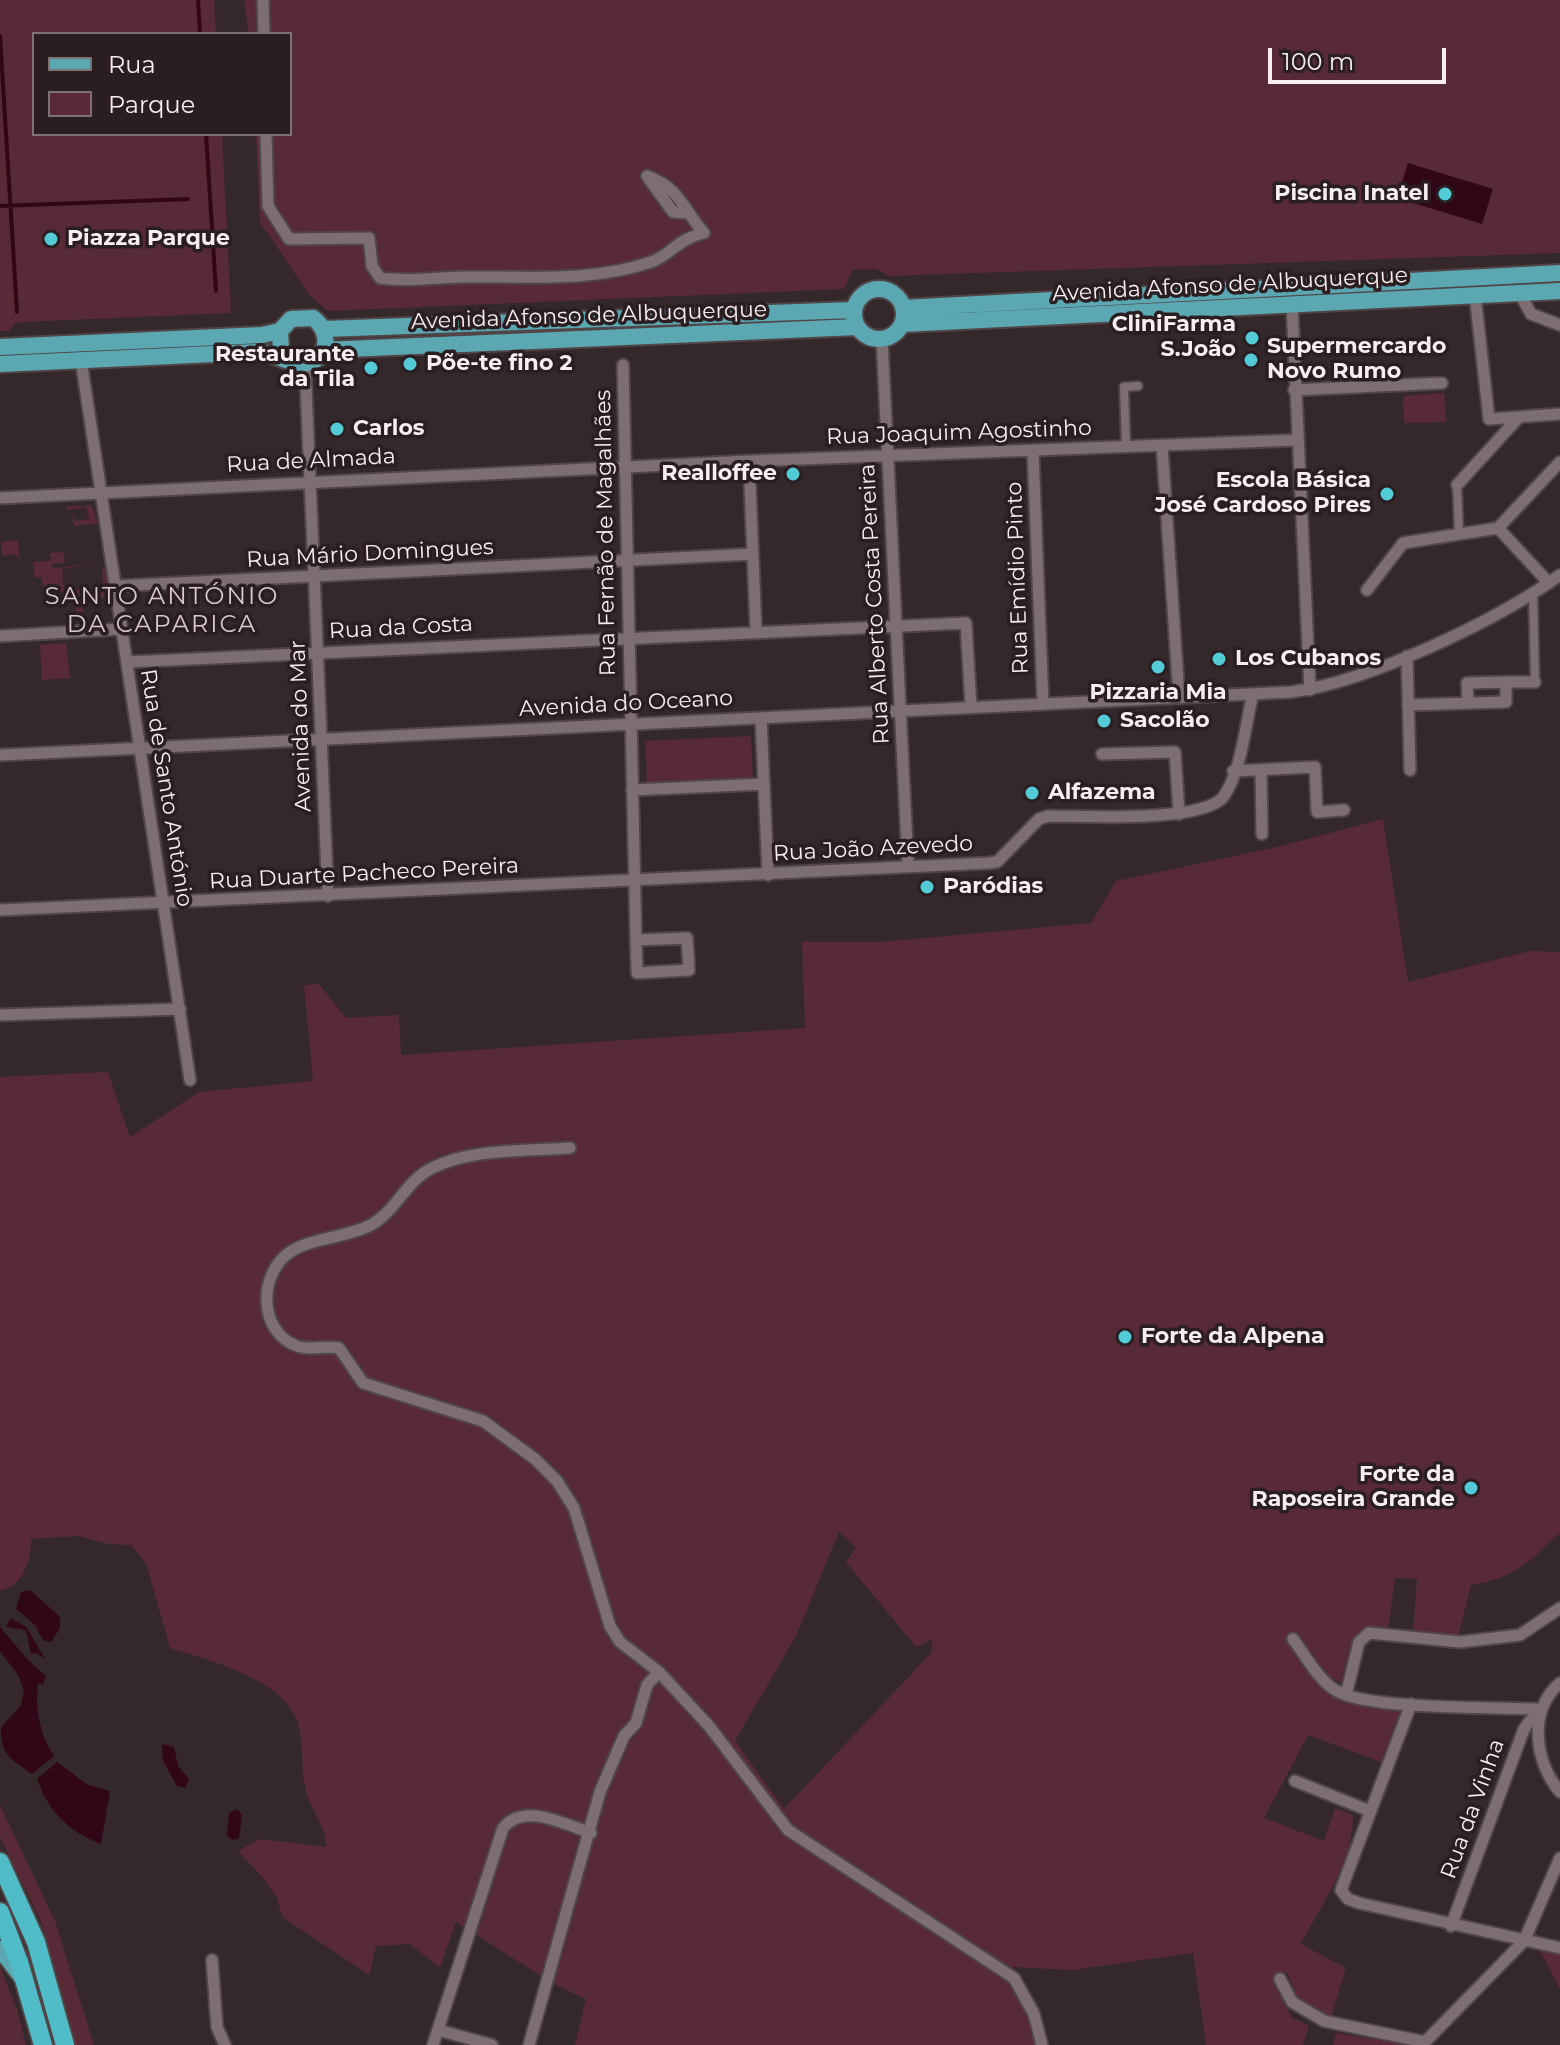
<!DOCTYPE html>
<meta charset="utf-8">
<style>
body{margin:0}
#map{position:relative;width:1560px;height:2045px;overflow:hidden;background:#34282b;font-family:Montserrat,sans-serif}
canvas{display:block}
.legend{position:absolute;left:32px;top:32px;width:260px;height:104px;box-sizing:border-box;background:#2a1e21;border:2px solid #7c7174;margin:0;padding:10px 14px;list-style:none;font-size:24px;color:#f6eef0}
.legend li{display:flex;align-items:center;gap:16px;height:40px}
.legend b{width:40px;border:2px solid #7c7174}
.scale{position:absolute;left:1268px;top:48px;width:178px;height:36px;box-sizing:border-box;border:4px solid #f6eef0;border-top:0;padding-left:10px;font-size:24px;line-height:28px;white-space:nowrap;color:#f6eef0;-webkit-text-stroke:6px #2a1e21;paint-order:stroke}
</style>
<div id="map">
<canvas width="1560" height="2045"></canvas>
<ul class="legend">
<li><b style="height:10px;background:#5ba8b2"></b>Rua</li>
<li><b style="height:22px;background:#582a38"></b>Parque</li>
</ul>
<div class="scale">100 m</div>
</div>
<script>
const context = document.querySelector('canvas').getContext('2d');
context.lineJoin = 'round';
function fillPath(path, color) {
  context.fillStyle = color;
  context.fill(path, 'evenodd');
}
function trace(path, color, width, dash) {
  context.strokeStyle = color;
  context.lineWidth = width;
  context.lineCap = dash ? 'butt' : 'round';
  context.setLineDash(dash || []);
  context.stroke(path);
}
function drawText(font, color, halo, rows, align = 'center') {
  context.font = font + ' Montserrat,sans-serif';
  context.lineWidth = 7;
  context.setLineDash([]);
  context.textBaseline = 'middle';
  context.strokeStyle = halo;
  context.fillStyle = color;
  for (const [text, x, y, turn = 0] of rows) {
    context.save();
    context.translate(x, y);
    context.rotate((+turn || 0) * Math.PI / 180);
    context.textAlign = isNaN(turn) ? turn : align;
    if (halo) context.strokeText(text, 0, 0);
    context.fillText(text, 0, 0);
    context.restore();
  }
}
fillPath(new Path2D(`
 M 0,0 L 214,0 L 216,34 L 34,34 L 34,134 L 222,134 L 231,313 L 22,322 L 15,323 L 9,331 L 0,331 Z
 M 244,0 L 1560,0 L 1560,253 L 888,276 L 876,269 L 853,270 L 844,289 L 328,311 L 310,296 L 260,222 L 256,134 L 290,134 L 290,34 L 249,34 Z
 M 1444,393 L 1446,422 L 1404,423 L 1403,396 Z
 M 66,506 L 92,506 L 98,523 L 74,526 L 72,513 L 75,521 L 89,519 L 88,511 L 85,507 L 67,510 Z
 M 18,540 L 19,561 L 16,554 L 2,556 L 1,542 Z
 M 63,552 L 65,563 L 52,564 L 53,569 L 105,561 L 62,569 L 64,591 L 103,588 L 102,568 L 106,568 L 110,597 L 82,600 L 84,620 L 76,619 L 75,599 L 67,599 L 67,594 L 43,586 L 41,577 L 35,578 L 33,562 L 51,561 L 50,553 Z
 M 66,643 L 70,678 L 42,680 L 40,645 Z
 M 751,736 L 753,781 L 647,786 L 645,741 Z
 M 1383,819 L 1408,982 L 1530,951 L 1560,952 L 1560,1533 C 1528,1563 1516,1577 1471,1585 L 1458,1637 L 1413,1632 L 1417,1579 L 1395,1578 L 1388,1629 L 1372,1627 L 1351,1644 L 1341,1682 L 1331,1679 L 1296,1633 L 1288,1643 L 1335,1697 L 1401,1709 L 1381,1762 L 1308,1735 L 1264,1818 L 1324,1841 L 1335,1808 L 1353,1815 C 1354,1862 1322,1903 1301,1944 L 1346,1968 L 1331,2017 L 1299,2002 L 1287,1972 L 1272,1978 L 1292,2018 L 1309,2025 L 1303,2045 L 1206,2045 L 1193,1953 L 1072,1970 L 1013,1967 L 1005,1978 L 1023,2001 L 1039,2045 L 575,2045 L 586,1999 L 552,1983 L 456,1922 L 440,1968 L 410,1944 L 376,1946 L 369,1975 L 282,1917 L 277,1898 L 264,1879 L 238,1851 L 260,1839 L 326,1847 C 326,1824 311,1812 306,1790 C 300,1769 304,1745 298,1723 C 284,1679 210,1661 170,1648 L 146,1563 L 131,1545 L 108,1544 L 79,1536 L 31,1539 C 31,1561 24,1585 0,1591 L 0,1077 L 108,1072 L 130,1137 L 199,1092 L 313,1081 L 304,985 L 319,984 L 346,1018 L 399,1015 L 401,1055 L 805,1028 L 802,942 L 880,942 L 1091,923 L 1116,881 L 1277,847 ZM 839,1532 L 856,1548 L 846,1562 L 916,1647 L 932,1640 L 932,1652 L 784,1809 L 735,1741 L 796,1636 Z
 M 0,1805 L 55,1921 L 94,2045 L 75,2045 L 40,1919 L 0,1837 Z
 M 1539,1949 L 1560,1953 L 1560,1989 Z
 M 0,1966 L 17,2009 L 26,2045 L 0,2045 Z
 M 1336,2033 L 1409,2045 L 1333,2045 Z`), '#582a38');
fillPath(new Path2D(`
 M 1408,163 L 1493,189 L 1482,224 L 1397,198 Z
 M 30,1590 L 60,1617 L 60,1628 L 51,1642 L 43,1640 L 35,1625 L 16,1609 L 21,1592 Z
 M 11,1618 L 27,1628 L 45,1659 L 36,1653 L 31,1654 L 26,1630 L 6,1627 Z
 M 0,1627 L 28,1660 L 46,1676 L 43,1684 L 38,1683 C 35,1709 39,1733 54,1756 L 32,1774 C 13,1760 0,1756 1,1728 L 21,1705 L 24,1690 L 18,1675 L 0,1651 Z
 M 162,1744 L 174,1747 L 178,1766 L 189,1779 L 185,1788 L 177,1786 L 163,1761 Z
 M 57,1762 L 88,1785 L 110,1791 L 101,1844 C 68,1831 49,1812 37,1779 Z
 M 238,1809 L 242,1816 L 239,1838 L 233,1840 L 227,1836 L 229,1813 Z`), '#310616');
trace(new Path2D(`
 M 198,0 L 200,34
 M 0,36 L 17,312
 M 206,134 L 216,291
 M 0,206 L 188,199`), '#310616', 4);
const pedestrian = new Path2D(`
 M 1126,446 L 1124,387 L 1138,386
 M 1457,485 L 1459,534
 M 1533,592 L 1535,682`);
const minor = new Path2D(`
 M 263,0 L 264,34
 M 266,134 L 268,206 L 289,239 L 369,238 L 372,266 L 380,278 C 406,282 433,278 460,277 C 523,276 590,283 651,262 C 671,255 677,239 704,233 C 682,208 681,189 647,176
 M 649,179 L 673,212 L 687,213
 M 1520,294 L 1531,314 L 1560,325
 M 1475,295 L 1489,419 L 1560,414
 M 1292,305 L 1310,690
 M 882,339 L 908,866
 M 81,360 L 190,1080
 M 305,364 L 328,896
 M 623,365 L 636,940 L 637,973 L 689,970 L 687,938 L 636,940
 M 1294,390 L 1442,383
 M 1162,445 L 1179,697
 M 1033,452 L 1043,703
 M 749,461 L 756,631
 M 1457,485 L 1519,417
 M 0,498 L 749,461 L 1296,440
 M 1498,528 L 1560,462
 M 116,586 L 753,554
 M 1367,590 L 1403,543 L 1498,528 L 1549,583
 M 0,636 L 122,629
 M 1407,656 L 1410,770
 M 127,662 L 966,623 L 971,707
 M 1506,682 L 1535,682
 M 1408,705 L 1506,702 L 1506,682 L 1467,683 L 1468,703
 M 761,718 L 768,875
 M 1102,754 L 1175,752 L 1179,814
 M 0,755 L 1291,692 C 1368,682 1496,621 1560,575
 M 1261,770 L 1262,834
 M 1233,771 L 1315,767 L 1317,812 L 1344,810
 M 632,790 L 764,784
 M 0,910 L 988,863 L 997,862 L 1039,819 L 1048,816 C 1083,816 1205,823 1224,796 C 1242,769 1245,725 1253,694
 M 0,1015 L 180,1009
 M 1293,1639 C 1305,1655 1319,1681 1337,1691 C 1369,1710 1497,1707 1539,1709
 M 659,1672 L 709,1726 L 788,1830 L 1014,1978 L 1034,2014 L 1042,2045
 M 1560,1683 C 1528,1710 1534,1761 1560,1792
 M 1346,1695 L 1359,1642 L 1369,1633 L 1460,1642 L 1520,1635 L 1560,1608
 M 1411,1704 L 1341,1890 L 1348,1899 L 1359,1903 L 1560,1948
 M 1295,1781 L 1370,1811
 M 1451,1926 L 1524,1729 L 1539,1709
 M 212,1960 L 217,2027 L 225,2045
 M 1280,1979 L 1292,2002 L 1324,2021 L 1425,2042
 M 438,2030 L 492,2045
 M 433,2045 L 503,1828 C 524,1802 564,1824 591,1833
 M 529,2045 L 600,1792 L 624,1736 L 636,1723 L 647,1685 L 659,1672 L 620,1642 L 610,1626 L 574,1508 L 557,1481 L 535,1459 L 483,1421 L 363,1383 L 339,1348 C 326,1345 309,1351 297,1346 C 258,1332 258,1274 290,1252 C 314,1237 346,1238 371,1225 C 396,1211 406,1181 432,1168 C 473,1148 527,1151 570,1148
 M 1422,2045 L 1524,1941 L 1560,1858`);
const primary = new Path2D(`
 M854 314a25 25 0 1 1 50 0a25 25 0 1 1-50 0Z
 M 903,308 L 1560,273
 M 902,324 L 1560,291
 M 324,329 L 854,310
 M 0,347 L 262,335 L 280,331
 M 324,350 L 857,327
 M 0,364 L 256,352 C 273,352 291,366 307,363 C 331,358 330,330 313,318 L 291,319 L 280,331 L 281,350 L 291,361
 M 0,1949 L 24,1980`);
const trunk = new Path2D(`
 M 0,1862 L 36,1942 L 65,2045
 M 0,1912 L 19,1962 L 43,2045`);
trace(pedestrian, '#504648', 12);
trace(minor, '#504648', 15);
trace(primary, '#504648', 20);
trace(trunk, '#504648', 22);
trace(pedestrian, '#7d6e72', 8);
trace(minor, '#7d6e72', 11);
trace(primary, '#5ba8b2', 16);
trace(trunk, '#50bcc7', 18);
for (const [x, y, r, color] of [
 [1445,194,8,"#52cbd7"],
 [51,239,8,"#52cbd7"],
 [1252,338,8,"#52cbd7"],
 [1251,360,8,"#52cbd7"],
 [410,364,8,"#52cbd7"],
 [371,368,8,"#52cbd7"],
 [337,429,8,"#52cbd7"],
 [793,474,8,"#52cbd7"],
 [1387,494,8,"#52cbd7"],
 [1219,659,8,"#52cbd7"],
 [1158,667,8,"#52cbd7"],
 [1104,721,8,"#52cbd7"],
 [1032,793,8,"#52cbd7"],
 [927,887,8,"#52cbd7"],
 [1125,1337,8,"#52cbd7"],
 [1471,1488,8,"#52cbd7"]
]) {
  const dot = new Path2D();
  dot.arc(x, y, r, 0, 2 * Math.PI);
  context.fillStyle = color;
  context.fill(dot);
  trace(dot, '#2a1e21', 3);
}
drawText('bold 22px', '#f6eef0', '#2a1e21', [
 ["Piscina Inatel",1429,194,"right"],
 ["Piazza Parque",67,239],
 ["CliniFarma",1236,325,"right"],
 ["S.João",1236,350,"right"],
 ["Supermercardo",1267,347],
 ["Novo Rumo",1267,372],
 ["Restaurante",355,355,"right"],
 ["da Tila",355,380,"right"],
 ["Põe-te fino 2",426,364],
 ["Carlos",353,429],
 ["Realloffee",777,474,"right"],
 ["Escola Básica",1371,481,"right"],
 ["José Cardoso Pires",1371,506,"right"],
 ["Los Cubanos",1235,659],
 ["Pizzaria Mia",1158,693,"center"],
 ["Sacolão",1120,721],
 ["Alfazema",1048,793],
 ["Paródias",943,887],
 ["Forte da Alpena",1141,1337],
 ["Forte da",1455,1475,"right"],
 ["Raposeira Grande",1455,1500,"right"]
], 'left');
drawText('22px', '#f6eef0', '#2a1e21', [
 ["Avenida Afonso de Albuquerque",1230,285,-3],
 ["Avenida Afonso de Albuquerque",589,316,-2],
 ["Rua Joaquim Agostinho",959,433,-2],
 ["Rua de Almada",311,461,-3],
 ["Rua Fernão de Magalhães",606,533,-91],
 ["Rua Mário Domingues",370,554,-3],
 ["Rua Emídio Pinto",1018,578,-92],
 ["Rua Alberto Costa Pereira",875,604,-93],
 ["Rua da Costa",401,628,-3],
 ["Avenida do Oceano",626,704,-3],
 ["Avenida do Mar",301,726,-92],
 ["Rua de Santo António",166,788,81],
 ["Rua João Azevedo",873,849,-3],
 ["Rua Duarte Pacheco Pereira",364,874,-3],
 ["Rua da Vinha",1473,1809,-70]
]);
context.letterSpacing = '2px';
drawText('24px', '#d9c9cc', '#2a1e21', [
 ["SANTO ANTÓNIO",162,597],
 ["DA CAPARICA",162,625]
]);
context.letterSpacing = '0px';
</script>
